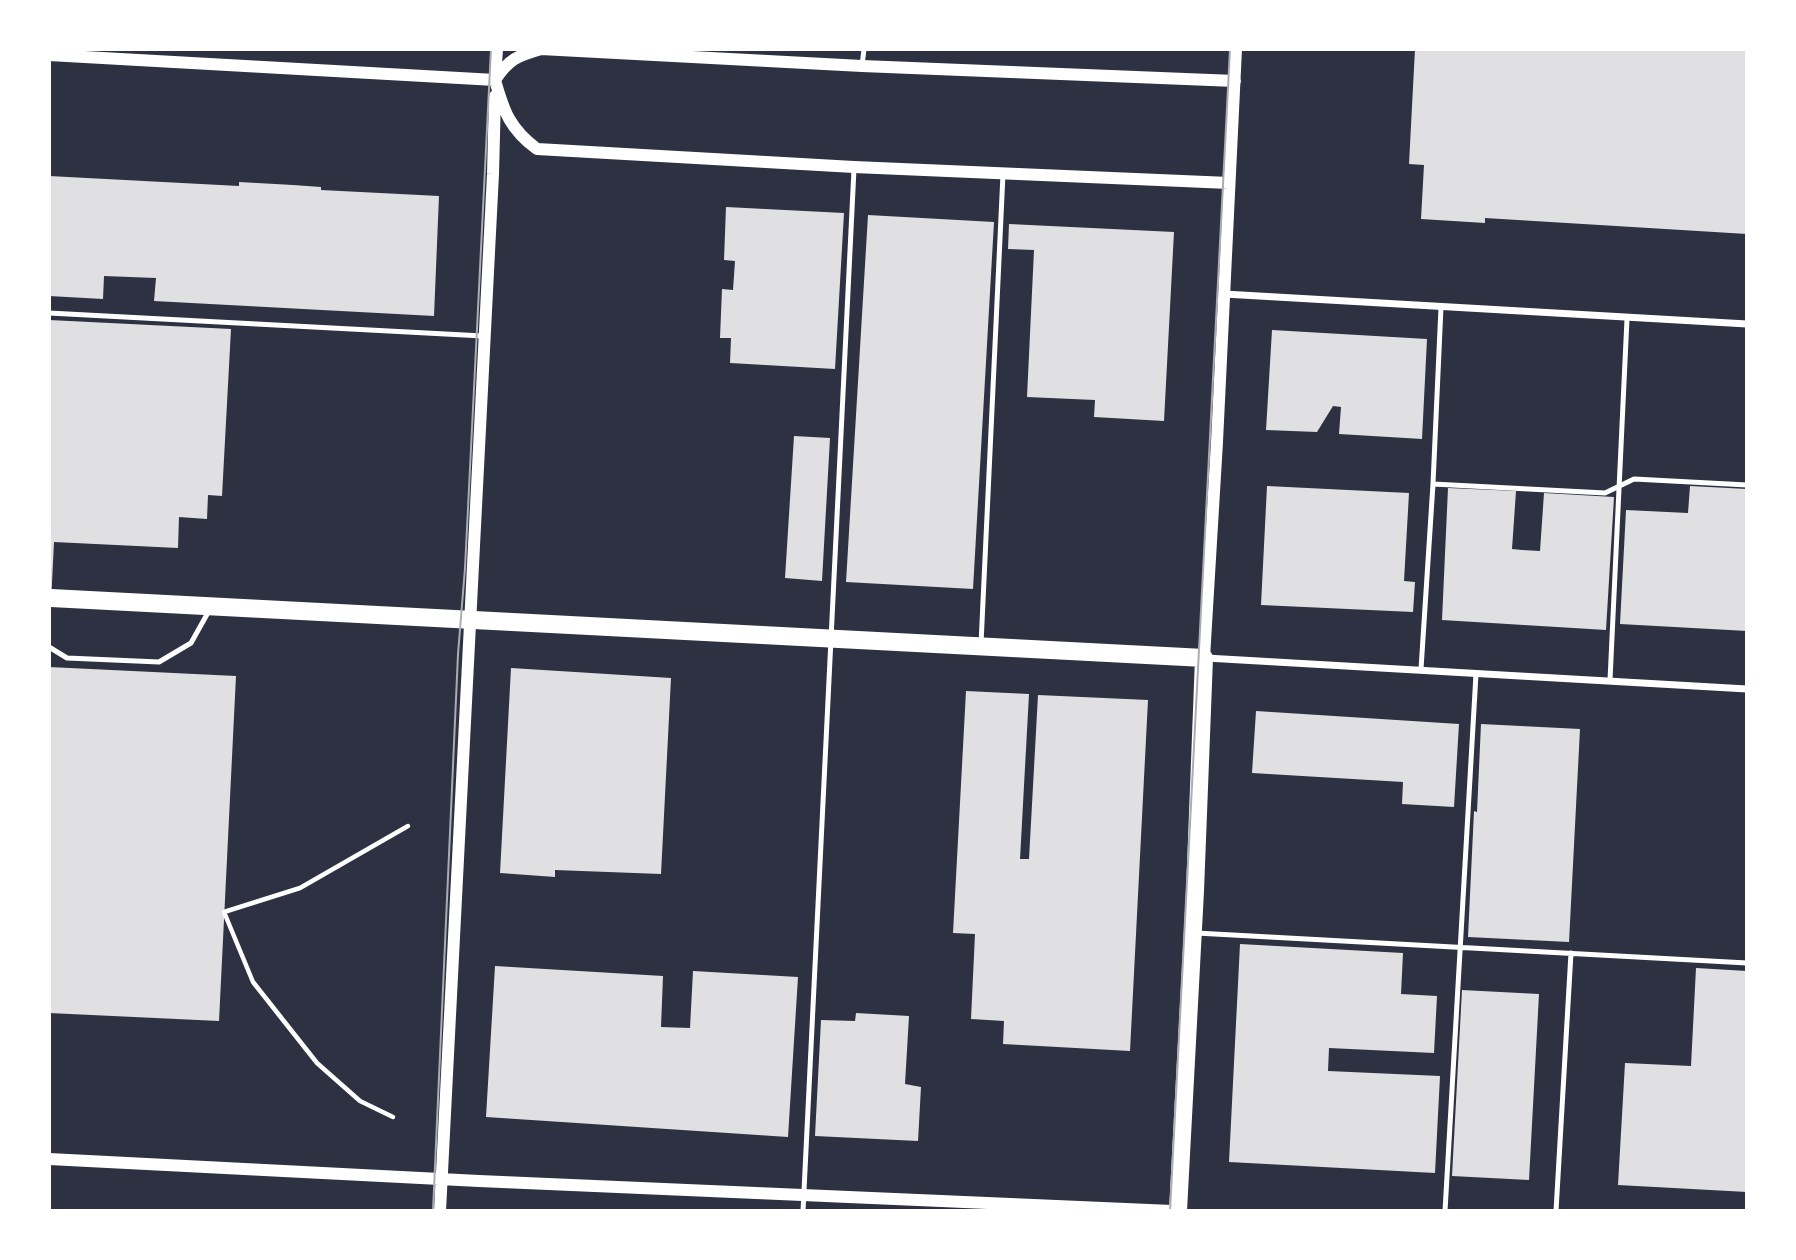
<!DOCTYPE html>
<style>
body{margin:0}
#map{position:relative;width:1796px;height:1260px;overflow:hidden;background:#2d3142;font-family:"Times New Roman",serif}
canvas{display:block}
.frame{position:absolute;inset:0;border:51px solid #fff;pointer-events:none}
</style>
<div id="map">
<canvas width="1796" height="1260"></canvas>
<div class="frame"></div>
</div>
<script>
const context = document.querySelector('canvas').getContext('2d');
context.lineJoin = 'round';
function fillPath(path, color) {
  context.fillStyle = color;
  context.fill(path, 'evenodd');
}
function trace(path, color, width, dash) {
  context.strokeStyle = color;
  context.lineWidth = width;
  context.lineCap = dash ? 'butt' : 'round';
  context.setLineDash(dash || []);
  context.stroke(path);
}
fillPath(new Path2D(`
 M 1415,49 L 1747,49 L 1747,234 L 1485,218 L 1485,223 L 1421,219 L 1424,165 L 1409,164 Z
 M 49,176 L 239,186 L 239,182 L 293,185 L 321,187 L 321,190 L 439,196 L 434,316 L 154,301 L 156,278 L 104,276 L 103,299 L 49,296 Z
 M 726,207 L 844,213 L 835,369 L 730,363 L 731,338 L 720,338 L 722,289 L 733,290 L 735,261 L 724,260 Z
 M 868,215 L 994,222 L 973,589 L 846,582 Z
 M 1009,224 L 1174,232 L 1164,421 L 1094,417 L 1095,400 L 1027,397 L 1034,250 L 1008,249 Z
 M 49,320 L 231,329 L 222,496 L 208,495 L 207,519 L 179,517 L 178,548 L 54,542 L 51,603 L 49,603 Z
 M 1272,330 L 1427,339 L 1422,439 L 1339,434 L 1341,407 L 1333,406 L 1317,432 L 1266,430 Z
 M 794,436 L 830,438 L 822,581 L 785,578 Z
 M 1267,486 L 1409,493 L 1404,581 L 1415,582 L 1413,612 L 1261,605 Z
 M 1690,486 L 1747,489 L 1747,631 L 1620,624 L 1626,510 L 1688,513 Z
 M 1448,488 L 1516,491 L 1512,549 L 1522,550 L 1540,551 L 1544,493 L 1614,497 L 1606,630 L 1442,620 Z
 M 49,667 L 236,676 L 219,1021 L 49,1013 Z
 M 511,668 L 671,678 L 661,874 L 555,870 L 555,877 L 500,873 Z
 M 966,691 L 1029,694 L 1020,859 L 1029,859 L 1038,695 L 1148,700 L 1130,1051 L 1003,1044 L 1004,1021 L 971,1019 L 975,934 L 953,933 Z
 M 1256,711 L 1459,724 L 1454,807 L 1402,804 L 1403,782 L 1252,773 Z
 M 1481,724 L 1580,729 L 1569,942 L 1468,937 L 1474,811 L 1477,812 Z
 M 1240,944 L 1403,953 L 1401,994 L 1437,996 L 1434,1053 L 1329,1048 L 1328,1071 L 1440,1076 L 1435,1173 L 1229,1162 Z
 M 495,966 L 663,976 L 661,1027 L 690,1028 L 693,971 L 798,977 L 788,1137 L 486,1117 Z
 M 1696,968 L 1747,971 L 1747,1192 L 1618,1185 L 1625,1063 L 1691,1066 Z
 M 1462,990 L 1539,994 L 1529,1180 L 1452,1176 Z
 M 856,1013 L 909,1016 L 905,1084 L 921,1087 L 918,1141 L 815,1136 L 821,1020 L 855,1021 Z`), '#e0e0e3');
trace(new Path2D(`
 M 393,1117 L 360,1101 L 317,1063 L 253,982 L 224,912 L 300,888 L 408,826`), '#fff', 4.5);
trace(new Path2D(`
 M 862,66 L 864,49
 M 49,313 L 483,336
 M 1433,484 L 1605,493 L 1634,479 L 1747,485
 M 981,644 L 1003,174
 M 49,647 L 67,658 L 159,662 L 191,643 L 210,609
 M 1421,669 L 1433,484 L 1441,307
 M 1610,680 L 1627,319
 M 1196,933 L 1747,963
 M 803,1211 L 854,169
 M 1445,1211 L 1476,674
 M 1556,1211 L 1571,953`), '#fff', 5);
trace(new Path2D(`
 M 1224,294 L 1747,324
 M 1206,658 L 1747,689`), '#fff', 7);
trace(new Path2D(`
 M 49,55 L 495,80
 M 495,78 L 497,49
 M 1229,183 L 854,167 L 537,149 C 510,129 504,112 495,80 C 509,59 517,56 541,49 L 862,66 L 1235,81
 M 1204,658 L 1217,442 L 1236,49
 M 49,1159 L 479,1181 L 1172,1211
 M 440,1211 L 493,174 L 495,96`), '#fff', 12);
trace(new Path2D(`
 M 51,598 L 1204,658 L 1195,891 L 1178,1211`), '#fff', 18);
trace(new Path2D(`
 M 433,1211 L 458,654 L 465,568 L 491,49
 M 1170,1211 L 1230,49`), '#abadb3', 2);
</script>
